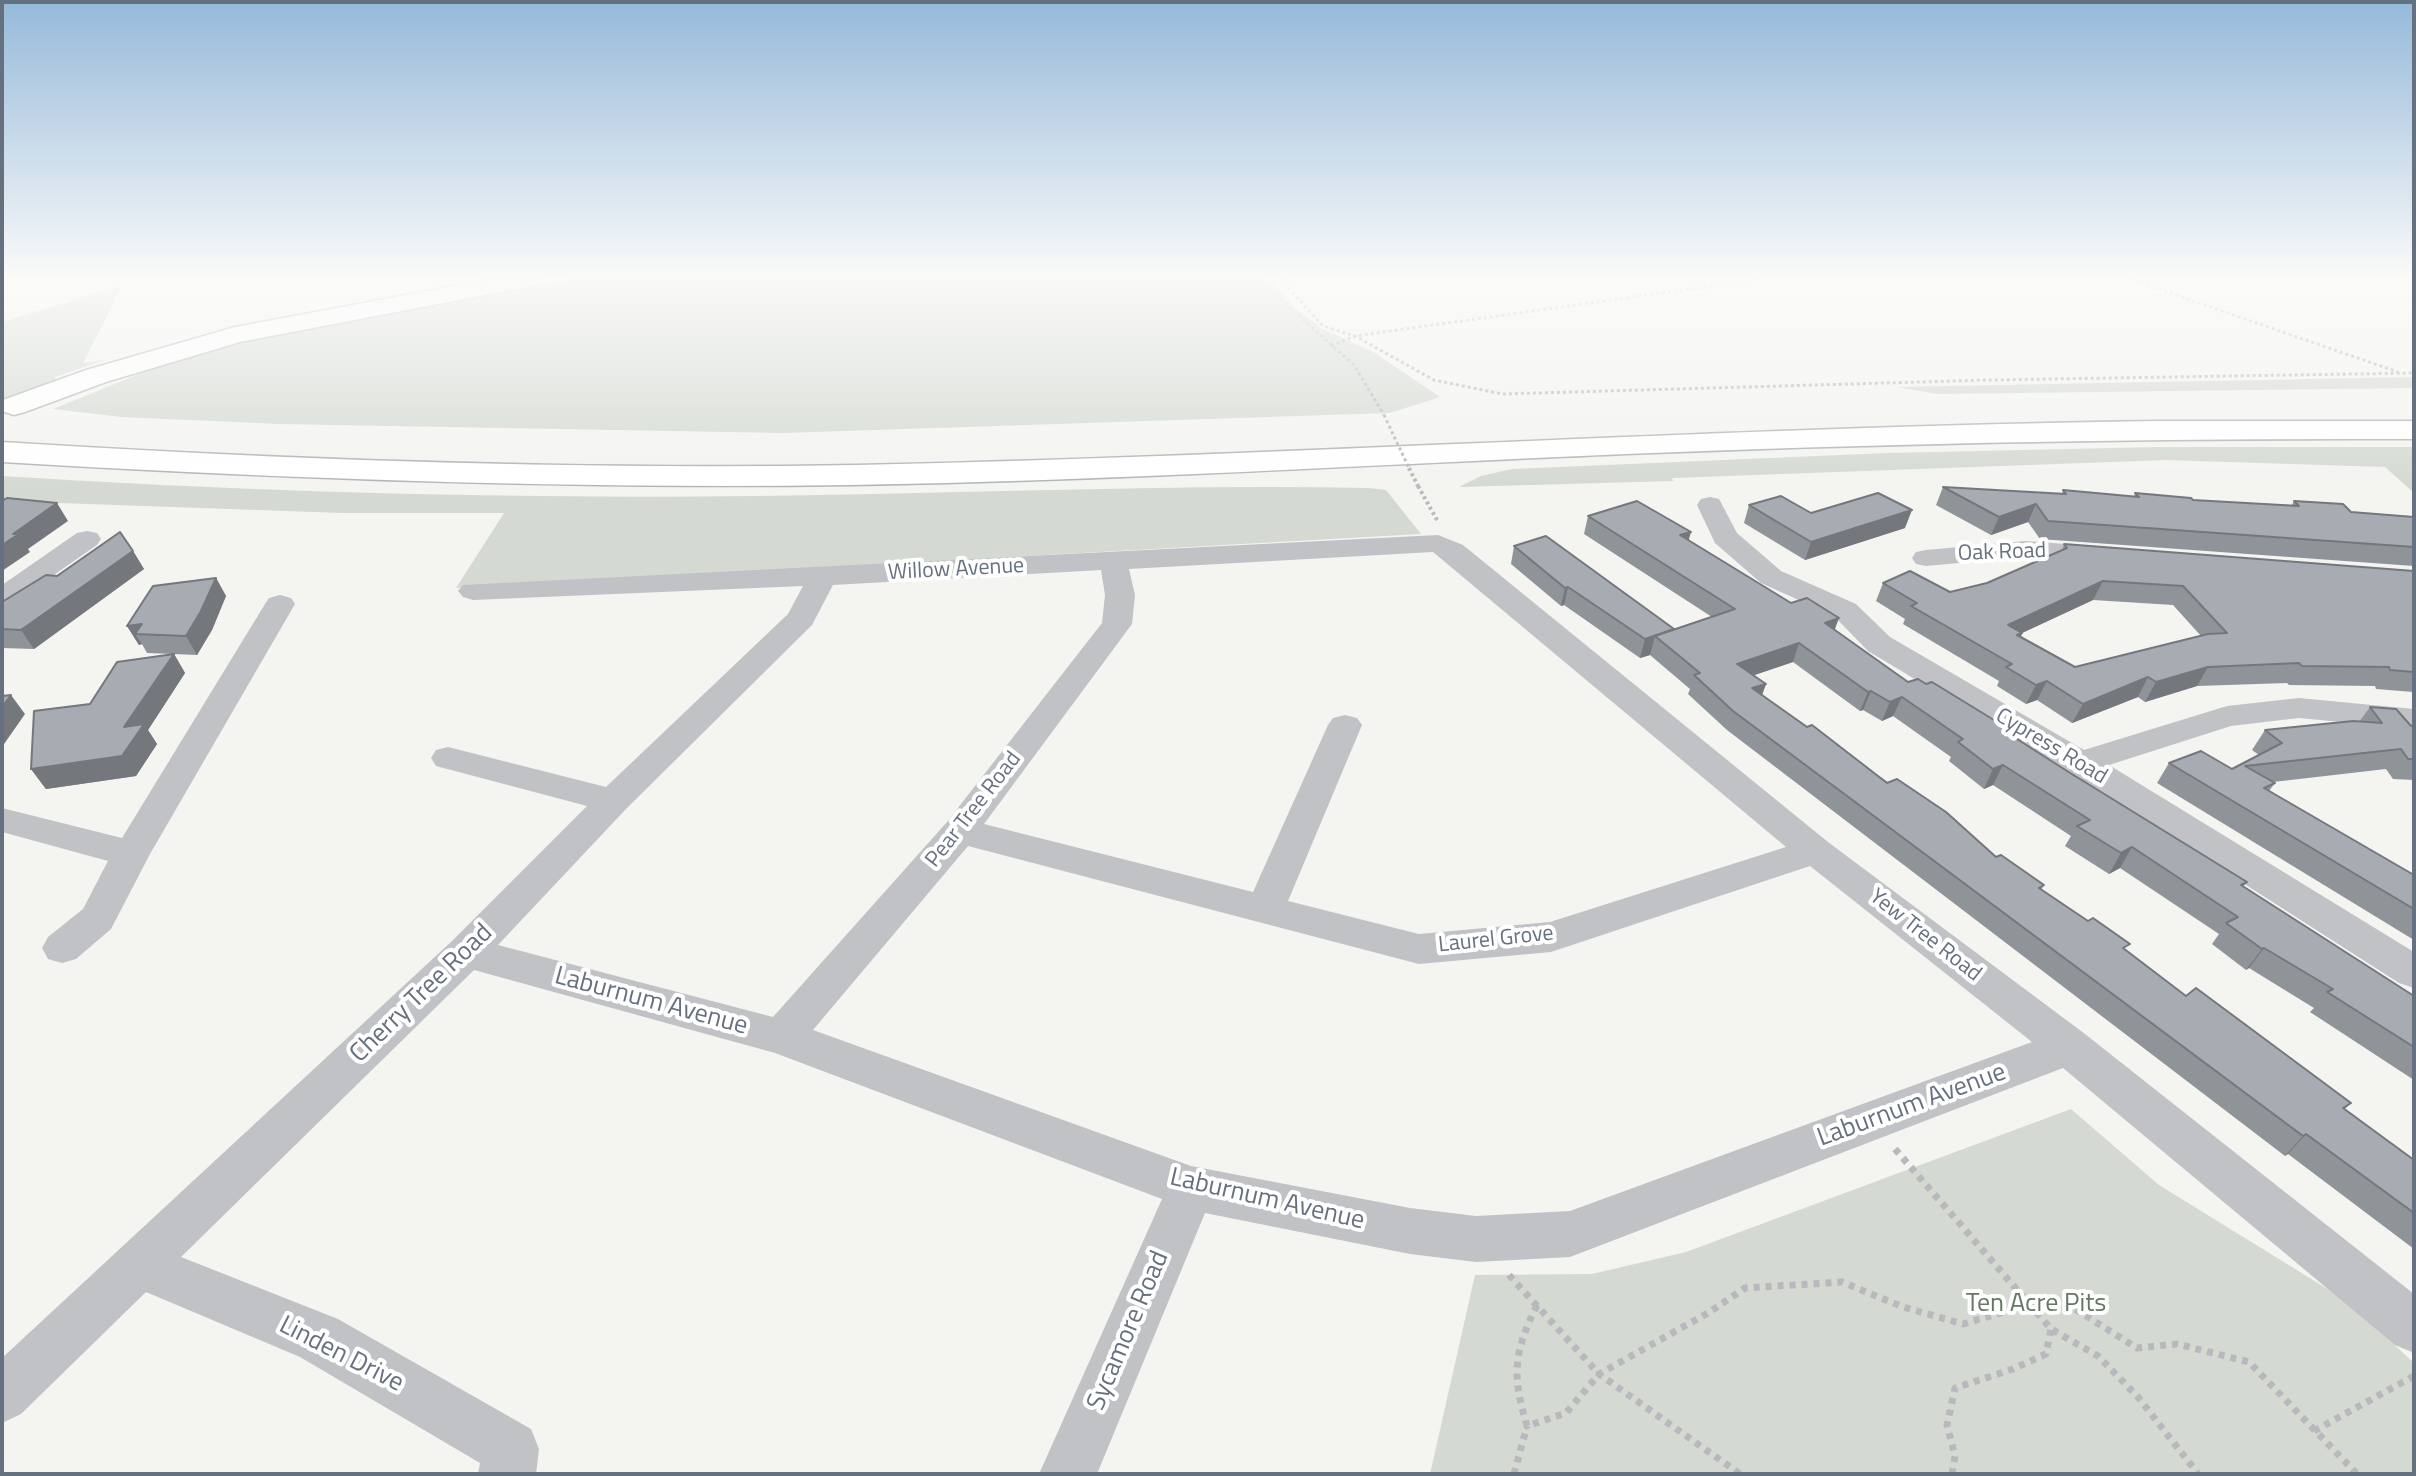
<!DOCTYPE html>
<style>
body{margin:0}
#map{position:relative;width:2416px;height:1476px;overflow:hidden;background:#f4f4f1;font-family:"Titillium Web",sans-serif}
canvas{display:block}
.frame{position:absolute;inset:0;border:4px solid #66717f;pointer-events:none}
</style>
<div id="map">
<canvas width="2416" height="1476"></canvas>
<div class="frame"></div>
</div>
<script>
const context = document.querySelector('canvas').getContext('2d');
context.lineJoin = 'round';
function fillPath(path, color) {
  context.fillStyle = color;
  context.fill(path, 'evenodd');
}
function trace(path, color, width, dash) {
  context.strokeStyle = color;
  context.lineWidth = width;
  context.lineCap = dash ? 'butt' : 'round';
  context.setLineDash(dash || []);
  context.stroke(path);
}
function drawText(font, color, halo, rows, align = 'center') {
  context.font = font + ' "Titillium Web",sans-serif';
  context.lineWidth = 8;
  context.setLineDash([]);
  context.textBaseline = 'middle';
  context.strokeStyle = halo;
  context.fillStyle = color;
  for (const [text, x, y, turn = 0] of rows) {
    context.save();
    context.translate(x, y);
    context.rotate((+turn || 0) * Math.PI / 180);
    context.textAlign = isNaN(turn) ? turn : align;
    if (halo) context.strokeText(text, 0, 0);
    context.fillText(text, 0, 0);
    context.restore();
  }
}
fillPath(new Path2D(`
 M 574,279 L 1270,279 L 1294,307 L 1321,328 L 1375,353 L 1440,397 L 1390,413 L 784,433 L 279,424 L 121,417 L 53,409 L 171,361 L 271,334 Z
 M 122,286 L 83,363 L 104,360 L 55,377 L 59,387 L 13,404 L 2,404 L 2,322 Z
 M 2414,377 L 2414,388 L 1938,394 L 1897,387 Z
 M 2157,447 L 2414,447 L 2414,493 L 2385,467 L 2166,460 L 1672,478 L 1673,481 L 1459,487 L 1481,476 L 1512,469 L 1887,453 Z
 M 2,476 C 253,492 506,499 757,496 C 961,494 1165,484 1369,488 L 1386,490 L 1421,534 L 456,588 L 504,513 L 343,513 L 2,501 Z
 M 2071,1109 L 2159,1185 L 2347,1301 L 2414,1363 L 2414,1474 L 1430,1474 L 1475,1275 L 1592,1274 L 1686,1252 Z`), '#d4dad2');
const secondary = new Path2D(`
 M 492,279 L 544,279 L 541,284 L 532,286 L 240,342 L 106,382 L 25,412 L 14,415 L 2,411 L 3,400 L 86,370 L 235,327 Z`);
const highway = new Path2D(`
 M 2155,421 L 2414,421 L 2414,439 C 2151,438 1889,443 1626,454 C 1367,465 1109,481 850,485 C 567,489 285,479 2,462 L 2,442 C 287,460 572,470 857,465 C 1290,456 1722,427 2155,421 Z`);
trace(secondary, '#b2b6ba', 3);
trace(highway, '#b2b5b8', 3);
trace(new Path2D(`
 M 1258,279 L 1354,365 L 1384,415
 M 1280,279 L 1323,326 L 1355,336 L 1434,380 L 1502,394 L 1989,380 L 2414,373
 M 2130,279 L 2398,372
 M 1331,346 L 1355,336 L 1761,279`), '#b7b9bc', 3, [3, 3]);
trace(new Path2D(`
 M 1418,486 L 1437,520`), '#b7b9bc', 4, [3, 3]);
trace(new Path2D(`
 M 1895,1149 L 2051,1329 L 2098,1356 L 2138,1397 L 2198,1474
 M 1509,1275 L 1599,1374 L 1740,1474
 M 1537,1305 C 1513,1354 1512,1375 1527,1426 L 1566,1413 L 1599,1374 L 1708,1313 L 1745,1288 L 1842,1282 L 1903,1307 L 1963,1324 L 2004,1312 L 2027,1300 L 2064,1302 L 2137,1348 L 2177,1344 L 2249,1362 L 2357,1474
 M 2314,1431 L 2414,1376
 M 1514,1474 L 1527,1426
 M 1952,1474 L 1955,1456 L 1947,1425 L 1955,1388 L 2013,1369 L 2046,1354 L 2051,1329`), '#b7b9bc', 7, [6, 6]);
fillPath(new Path2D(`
 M 1710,497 L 1719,499 L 1737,533 L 1781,571 L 1856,604 L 1890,637 L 2084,750 L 2227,706 L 2299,698 L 2414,709 L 2414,729 L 2299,718 L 2231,726 L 2109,765 L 2414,952 L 2414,988 L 2399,983 L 2068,771 L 1868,651 L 1834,616 L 1761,583 L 1715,543 L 1697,505 L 1701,499 Z
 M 87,531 L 97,533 L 101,539 L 97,545 L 12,604 L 2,607 L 2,585 L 77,533 Z
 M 1438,535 L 1463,545 L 1828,842 L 2085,1034 L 2414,1294 L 2414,1353 L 2395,1345 L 2063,1068 L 1570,1257 L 1476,1262 L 1410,1254 L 1205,1213 L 1097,1474 L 1039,1474 L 1162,1199 L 775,1053 L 474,970 L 181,1257 L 338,1319 L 531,1429 L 539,1449 L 536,1474 L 478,1474 L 480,1463 L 300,1357 L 146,1292 L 21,1414 L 2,1423 L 2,1358 L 452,941 L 587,806 L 436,766 L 431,758 L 436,750 L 448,747 L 606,787 L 788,614 L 803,586 L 473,600 L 463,597 L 458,591 L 463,585 ZM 1433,552 L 1786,847 L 1550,922 L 1419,934 L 1288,901 L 1362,725 L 1357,718 L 1345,715 L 1333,718 L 1328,725 L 1253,892 L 984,824 L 1132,624 L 1135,595 L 1129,569 ZM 1101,570 L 1105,595 L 1102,623 L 947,822 L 773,1017 L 498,945 L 626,809 L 812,625 L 833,585 ZM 968,846 L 1419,964 L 1551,952 L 1810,866 L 2032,1042 L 1570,1211 L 1476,1216 L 1410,1208 L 1191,1166 L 813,1030 Z
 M 2025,541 L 2106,547 L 2116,549 L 2120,555 L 2116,561 L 2106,563 L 2025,557 L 1926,566 L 1916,564 L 1912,558 L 1916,552 L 1926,550 Z
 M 280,595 L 291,598 L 295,604 L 150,854 L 111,929 L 76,959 L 62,963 L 48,959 L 42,948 L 48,937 L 83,909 L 108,861 L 2,832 L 2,808 L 122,838 L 265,604 L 269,598 Z`), '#c0c2c6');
fillPath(secondary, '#fff');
fillPath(highway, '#fff');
trace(new Path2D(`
 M 1384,415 L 1410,470`), '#b7b9bc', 3, [3, 3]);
trace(new Path2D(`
 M 1409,468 L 1418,486`), '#b7b9bc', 4, [3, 3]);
fillPath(new Path2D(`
 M 1943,487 L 2062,494 L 2063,490 L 2134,497 L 2135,493 L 2193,500 L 2292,505 L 2294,501 L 2351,512 L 2414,517 L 2414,566 L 2040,539 L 2028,522 L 1991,535 L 1936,505 Z
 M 1749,505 L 1811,513 L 1905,528 L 1805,560 L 1744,523 Z
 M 1588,516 L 1689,540 L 1835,630 L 1908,682 L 2020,736 L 2018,740 L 2067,771 L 2247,882 L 2243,887 L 2414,996 L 2414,1080 L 2310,1012 L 2314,1008 L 2249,968 L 2246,970 L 2212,944 L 2219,934 L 2120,868 L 2109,874 L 2065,846 L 2071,836 L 1993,785 L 1984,789 L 1949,761 L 1951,757 L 1893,716 L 1882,721 L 1863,710 L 1860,711 L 1793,662 L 1754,675 L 1766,684 L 1762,695 L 1996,857 L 2044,885 L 2041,890 L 2126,950 L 2186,996 L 2351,1103 L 2345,1109 L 2414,1160 L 2414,1249 L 2288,1154 L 2285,1156 L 1727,730 L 1688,694 L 1690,689 L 1650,655 L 1640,658 L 1564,605 L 1561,606 L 1511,564 L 1514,546 L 1674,630 L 1712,617 L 1584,534 Z
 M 2064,544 L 2414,571 L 2414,692 L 2376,689 L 2375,686 L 2289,685 L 2287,683 L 2197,686 L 2145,702 L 2138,697 L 2072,723 L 2037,700 L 2026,704 L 1997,686 L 1999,681 L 1903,624 L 1905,619 L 1876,601 L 1883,583 L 1950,592 L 1987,583 L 2062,550 ZM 2093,600 L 2173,605 L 2201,636 L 2075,667 L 2021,637 L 2022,633 Z
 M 133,551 L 144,569 L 34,649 L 2,648 L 2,602 L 57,576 Z
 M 216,578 L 226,596 L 212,630 L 197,655 L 174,654 L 185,673 L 148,730 L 157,744 L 136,776 L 46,789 L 31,769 L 90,704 L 174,654 L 147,653 L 142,644 L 139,645 L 127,626 Z
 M 2370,707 L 2414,726 L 2414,780 L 2393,779 L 2386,769 L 2273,782 L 2275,783 L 2269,791 L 2414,875 L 2414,940 L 2157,783 L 2169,763 L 2232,769 L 2259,755 L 2252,750 L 2265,730 L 2359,722 Z`), '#8f9499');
fillPath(new Path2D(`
 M 57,503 L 68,521 L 28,549 L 30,552 L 2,571 L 2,545 L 13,534 Z
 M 2036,504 L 2028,522 L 1991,535 L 1999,517 Z
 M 1912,510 L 1905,528 L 1805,560 L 1811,542 Z
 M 1691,532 L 1686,550 L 1680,535 Z
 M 133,551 L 144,569 L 34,649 L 21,630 Z
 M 216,578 L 226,596 L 212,630 L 197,655 L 186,636 Z
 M 2103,581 L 2093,600 L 2022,633 L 2014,652 L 2008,625 Z
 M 1568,587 L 1564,605 L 1561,606 L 1565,588 Z
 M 1839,618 L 1832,637 L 1825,623 Z
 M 142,624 L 135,634 L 142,644 L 139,645 L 127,626 Z
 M 1655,636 L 1650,655 L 1640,658 L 1645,639 Z
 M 1799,643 L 1793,662 L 1731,683 L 1737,664 Z
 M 174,654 L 185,673 L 148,730 L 157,744 L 136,776 L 46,789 L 31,769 Z
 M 2208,667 L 2197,686 L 2145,702 L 2156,682 Z
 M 2148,677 L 2138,697 L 2072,723 L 2083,704 Z
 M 2047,681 L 2037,700 L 2026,704 L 2036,685 Z
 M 1766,684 L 1759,703 L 1752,688 Z
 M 1871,691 L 1863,710 L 1860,711 L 1868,692 Z
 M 11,695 L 25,714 L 2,747 L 2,707 Z
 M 1902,697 L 1893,716 L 1882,721 L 1890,702 Z
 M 2003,765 L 1993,785 L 1984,789 L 1993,769 Z
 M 2132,847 L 2120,868 L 2109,874 L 2121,853 Z
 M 2264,948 L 2249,968 L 2246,970 L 2262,949 Z
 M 2306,1134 L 2288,1154 L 2285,1156 L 2303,1136 Z`), '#74787d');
const building = new Path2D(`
 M 1943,487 L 2066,494 L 2063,490 L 2139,497 L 2135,493 L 2191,498 L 2193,500 L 2299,506 L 2294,501 L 2343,504 L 2351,512 L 2414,517 L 2414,547 L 2048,521 L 2036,504 L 1999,517 Z
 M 1878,493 L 1912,510 L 1811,542 L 1749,505 L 1781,496 L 1811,513 Z
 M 7,498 L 57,503 L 13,534 L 19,534 L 2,545 L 2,501 Z
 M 1637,501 L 1691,532 L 1680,535 L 1791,603 L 1807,598 L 1839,618 L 1825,623 L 1908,682 L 1918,679 L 1926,684 L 1932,682 L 2020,736 L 2017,739 L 2067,771 L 2247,882 L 2241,885 L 2414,996 L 2414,1047 L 2327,992 L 2333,989 L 2264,948 L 2262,949 L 2226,923 L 2238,917 L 2132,847 L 2121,853 L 2077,826 L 2090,820 L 2003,765 L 1993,769 L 1958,742 L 1963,739 L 1902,697 L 1890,702 L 1871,691 L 1868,692 L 1799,643 L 1737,664 L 1766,684 L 1752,688 L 1807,727 L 1812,725 L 1887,783 L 1897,779 L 1946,812 L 1996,857 L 2001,855 L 2044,885 L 2039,888 L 2088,921 L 2093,918 L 2130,944 L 2123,948 L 2186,996 L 2196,988 L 2351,1103 L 2343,1108 L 2414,1160 L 2414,1213 L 2306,1134 L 2303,1136 L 1733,711 L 1694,675 L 1700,673 L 1655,636 L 1735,609 L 1588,516 Z
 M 120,532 L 133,551 L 21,630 L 2,629 L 2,602 L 46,575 L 57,576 Z
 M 1546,536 L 1674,629 L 1645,639 L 1568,587 L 1565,588 L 1514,546 Z
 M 2064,544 L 2414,571 L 2414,672 L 2390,670 L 2389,667 L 2302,666 L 2299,663 L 2208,667 L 2156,682 L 2148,677 L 2083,704 L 2047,681 L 2036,685 L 2006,667 L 2012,664 L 1911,606 L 1917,603 L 1883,583 L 1910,571 L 1950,592 L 1987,583 L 2067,548 ZM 2103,581 L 2183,586 L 2227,633 L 2208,634 L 2075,667 L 2017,635 L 2022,633 L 2008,625 Z
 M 216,578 L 201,611 L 186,636 L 135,634 L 142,624 L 127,626 L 153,586 Z
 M 174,654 L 124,727 L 144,724 L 122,756 L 31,769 L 34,711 L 90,704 L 117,662 Z
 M 11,695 L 2,707 L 2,696 Z
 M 2370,707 L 2396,709 L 2411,726 L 2414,726 L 2414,759 L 2408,759 L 2401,749 L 2245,766 L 2275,783 L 2264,788 L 2414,875 L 2414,909 L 2169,763 L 2201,751 L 2232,769 L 2282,743 L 2265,730 L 2353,721 L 2382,723 Z`);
fillPath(building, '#a6acb2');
trace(building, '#74787d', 2);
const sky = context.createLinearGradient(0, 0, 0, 486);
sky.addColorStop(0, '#95b9da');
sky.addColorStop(0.57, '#fafaf9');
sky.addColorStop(1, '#fafaf900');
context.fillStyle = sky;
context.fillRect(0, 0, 2416, 486);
drawText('22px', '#66717f', '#fff', [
 ["Oak Road",2002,553,-2],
 ["Willow Avenue",956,570,-3],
 ["Cypress Road",2051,747,31],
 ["Pear Tree Road",974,810,-52],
 ["Yew Tree Road",1925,936,38],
 ["Laurel Grove",1496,940,-6]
]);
drawText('26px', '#66717f', '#fff', [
 ["Cherry Tree Road",422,994,-44],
 ["Laburnum Avenue",651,1002,15],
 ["Laburnum Avenue",1912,1106,-20],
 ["Laburnum Avenue",1267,1200,13],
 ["Sycamore Road",1129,1331,-67],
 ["Linden Drive",341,1355,27]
]);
drawText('26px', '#667764', '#fff', [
 ["Ten Acre Pits",2036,1305]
]);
</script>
